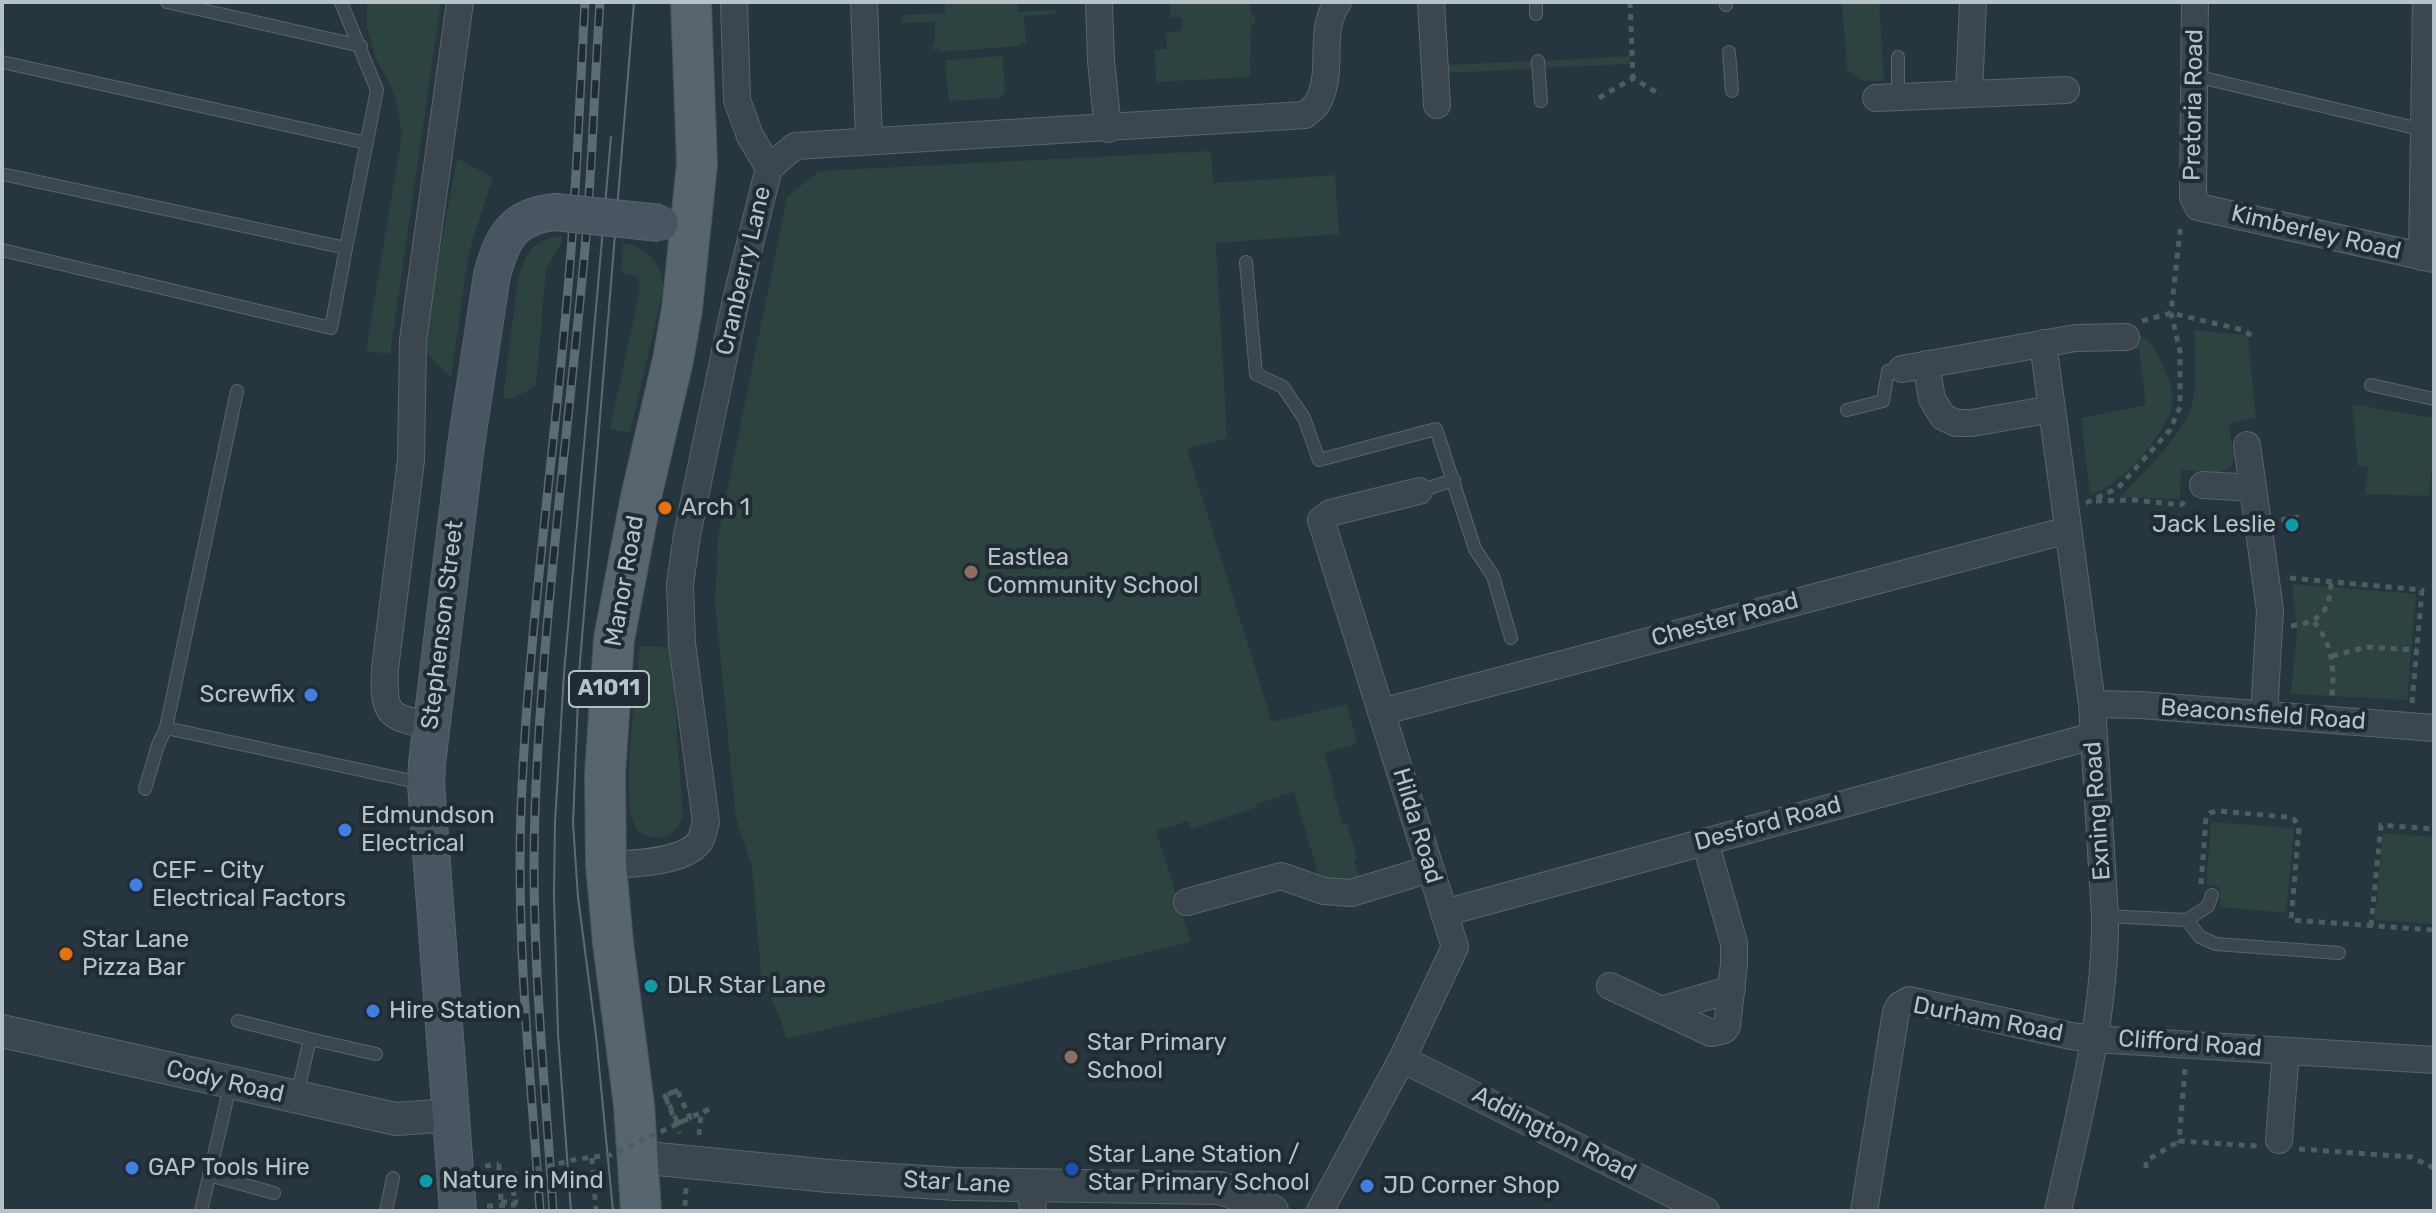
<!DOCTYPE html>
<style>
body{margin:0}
#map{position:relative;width:2436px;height:1213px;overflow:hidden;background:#27353e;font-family:Rubik,sans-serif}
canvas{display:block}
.frame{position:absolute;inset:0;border:4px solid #b7c1c9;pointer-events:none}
</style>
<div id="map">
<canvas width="2436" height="1213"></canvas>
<div class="frame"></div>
</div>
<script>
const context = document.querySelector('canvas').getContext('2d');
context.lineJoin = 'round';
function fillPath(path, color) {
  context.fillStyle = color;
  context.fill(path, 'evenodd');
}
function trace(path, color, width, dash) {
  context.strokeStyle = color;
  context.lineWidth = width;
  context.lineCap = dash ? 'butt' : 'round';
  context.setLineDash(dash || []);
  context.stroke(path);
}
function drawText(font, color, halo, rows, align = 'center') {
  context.font = font + ' Rubik,sans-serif';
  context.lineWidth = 8;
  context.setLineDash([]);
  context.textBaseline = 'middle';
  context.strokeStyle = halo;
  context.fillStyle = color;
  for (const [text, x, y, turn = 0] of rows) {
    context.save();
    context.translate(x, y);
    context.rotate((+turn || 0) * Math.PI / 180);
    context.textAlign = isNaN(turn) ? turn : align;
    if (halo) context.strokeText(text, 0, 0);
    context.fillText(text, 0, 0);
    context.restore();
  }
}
fillPath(new Path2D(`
 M 367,2 L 441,2 L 390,354 L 366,351 L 402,135 L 398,109 L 392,88 L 376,59 L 367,28 Z
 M 945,2 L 1017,2 L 1018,12 L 1056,10 L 1057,14 L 1024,16 L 1026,43 L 1021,43 L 1021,46 L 940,52 L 939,49 L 933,50 L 933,43 L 935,42 L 935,22 L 902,23 L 902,15 L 945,13 Z
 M 1170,2 L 1250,2 L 1251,14 L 1255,15 L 1255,24 L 1251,25 L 1250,77 L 1156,82 L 1155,50 L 1167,49 L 1166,32 L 1182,31 L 1182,17 L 1170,17 Z
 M 1842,2 L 1879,2 L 1884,81 L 1861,81 L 1847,69 Z
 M 1003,56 L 1005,93 L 999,98 L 949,101 L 945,60 Z
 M 1630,56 L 1630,64 L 1542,68 L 1542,61 Z
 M 1532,61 L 1532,69 L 1445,73 L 1445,65 Z
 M 1211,151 L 1213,183 L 1335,175 L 1339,234 L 1216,243 L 1227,438 L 1187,449 L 1272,722 L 1347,704 L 1357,744 L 1324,753 L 1335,790 L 1333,792 L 1343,824 L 1347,823 L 1357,858 L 1354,860 L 1359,877 L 1346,881 L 1319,877 L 1294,792 L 1257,804 L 1257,807 L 1191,829 L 1188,821 L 1156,831 L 1191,942 L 786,1039 L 781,1021 L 761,974 L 752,866 L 736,819 L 715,603 L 718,536 L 787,197 L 819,171 Z
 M 457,159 L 493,177 L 473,238 L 467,264 L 451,378 L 425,351 L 432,293 Z
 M 562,236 L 561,243 L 546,269 L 536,386 L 511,399 L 503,398 L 518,278 C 526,252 534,239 562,236 Z
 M 623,243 C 648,247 663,264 663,290 L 630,433 L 610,429 L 640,289 L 638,277 L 621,272 Z
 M 2194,330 L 2243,335 L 2248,338 L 2256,417 L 2229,424 L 2234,459 L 2231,467 L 2220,472 L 2181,470 L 2180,499 L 2120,497 C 2141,476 2185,433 2192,404 C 2197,380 2195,355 2194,330 Z
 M 2133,333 C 2147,336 2157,350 2162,363 C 2167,376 2175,391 2172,405 C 2167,432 2133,467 2112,484 C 2106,489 2097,491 2090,495 L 2081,418 L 2146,405 L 2139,349 L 2135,349 Z
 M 2352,404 L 2434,418 L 2434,446 L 2429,496 L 2365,494 L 2368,467 L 2358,466 Z
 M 2292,584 L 2416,594 L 2407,700 L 2291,694 L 2297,630 Z
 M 640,646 L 671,647 L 683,816 C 679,827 674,835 662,837 C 652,839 640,835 635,826 C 620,799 637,683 640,646 Z
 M 2211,822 L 2294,828 L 2286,913 L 2220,907 L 2220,887 L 2206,884 Z
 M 2383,833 L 2434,837 L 2434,924 L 2375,920 Z`), '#2c4340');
const service = new Path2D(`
 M 167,2 L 361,46
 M 1536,2 L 1536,14
 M 1726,2 L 1726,5
 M 1729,52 L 1732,91
 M 1538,61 L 1541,101
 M 2,62 L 367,143
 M 2195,76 L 2424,130
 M 1898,97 L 1898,57
 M 2,174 L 346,248 L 377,90 L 341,2
 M 2,250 L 331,328 L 346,248
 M 1246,262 L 1256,374 L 1283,387 L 1304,418 L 1319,460 L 1436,429 L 1475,549 L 1493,576 L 1511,638
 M 2371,385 L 2434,399
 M 237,391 L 166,728 L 421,783
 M 1847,410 L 1883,401 L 1888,371 L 1902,369
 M 1419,491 L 1454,480
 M 145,789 L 158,745 L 166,728
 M 2105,916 L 2187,920 L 2208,906 L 2212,895
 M 2187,920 L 2200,937 L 2216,944 L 2339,953
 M 238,1021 L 310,1039
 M 297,1095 L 310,1039 L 376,1054
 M 209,1175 L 274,1193
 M 201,1211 L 231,1082
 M 386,1211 L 393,1178`);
const minor = new Path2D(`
 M 734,2 L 737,100 L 750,136 L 769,168
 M 864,2 L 869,141
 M 1099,2 L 1101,61 L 1108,129
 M 1431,2 L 1437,105
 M 2195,2 L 2193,197 L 2198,207 L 2434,259
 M 1969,93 L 1973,2
 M 1876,98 L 2066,90
 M 2422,257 L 2426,2
 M 2043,343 L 2092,704 L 2105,916 C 2106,1016 2079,1114 2058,1211
 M 1926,364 L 1932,399 L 1943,417 L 1956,423 L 1972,423 L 2052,409
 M 1902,369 L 2075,338 L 2126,337
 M 2247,445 L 2270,610 L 2264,715
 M 2203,485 L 2253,488
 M 2092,704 L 2140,705 L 2434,728
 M 1381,712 L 2068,530
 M 430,725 C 387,718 383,713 385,669 L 411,460 L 413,340 L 460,2
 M 606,865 C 631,864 685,863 700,841 C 703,836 704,827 706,822 L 682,643 L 680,584 L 687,535 L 735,304 L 769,168 L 795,146 L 1305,115 C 1309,111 1316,107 1318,102 C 1335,70 1317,32 1338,2
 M 1187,902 L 1281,876 L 1324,891 L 1351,893 L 1430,869
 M 1444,913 L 2093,736
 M 1610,986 L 1711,1033 L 1724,1030 L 1727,1026 L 1734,964 L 1734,943 L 1705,841
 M 1661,1010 L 1732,989
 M 1402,1059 L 1706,1211
 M 2279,1140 L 2286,1051
 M 1031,1187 L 1033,1211
 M 1320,1211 L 1402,1059 L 1455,947 L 1321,520 L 1330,513 L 1419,491
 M 1864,1211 L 1896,1012 L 1900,1005 L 1909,1000 L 2071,1036 L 2095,1039 L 2434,1060`);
const tertiary = new Path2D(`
 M 2,1031 L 396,1119 L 450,1115
 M 638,1157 L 829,1176 L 956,1184 L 1219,1188 L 1230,1191 L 1272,1211`);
const secondary = new Path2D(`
 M 458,1211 L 426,784 L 427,763 L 466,445 L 492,275`);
const primary = new Path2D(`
 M 641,1211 L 634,1105 L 613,943 L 606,865 L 605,774 L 614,639 L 641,497 L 673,360 L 682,309 L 697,164 L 691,2`);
trace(service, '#59646c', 14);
trace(minor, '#59646c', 28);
trace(tertiary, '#59646c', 34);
trace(secondary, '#59646c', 38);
trace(primary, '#47525a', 42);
trace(new Path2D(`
 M 1630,2 L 1633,78
 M 1599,98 L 1633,78 L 1661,95
 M 2142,321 L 2171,313 L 2243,330 L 2252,336
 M 2096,501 L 2134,500 L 2181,505 L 2187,499
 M 2086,503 L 2118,488 L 2170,430 L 2180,407 L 2180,351 L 2171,313 L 2180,231 L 2183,226
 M 2281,520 L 2299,517
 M 2432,532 L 2434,532
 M 2290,578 L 2422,590 L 2412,703
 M 2314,622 C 2332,643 2335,669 2332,696
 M 2291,626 C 2320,622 2330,612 2331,582
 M 2332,656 L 2367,647 L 2417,650
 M 2201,884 L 2206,818 L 2210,813 L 2217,811 L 2288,817 L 2295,820 L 2299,828 L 2291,920 L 2434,930
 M 2371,926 L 2381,825 L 2434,829
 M 2185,1069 L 2179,1141 L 2257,1146
 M 678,1123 L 690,1118 L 677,1090 L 665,1096 L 680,1133
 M 699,1135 L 701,1114 L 709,1109
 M 2299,1149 L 2411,1157 L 2434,1168
 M 592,1158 L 596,1211
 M 485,1166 L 499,1164
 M 2146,1168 L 2146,1161 L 2179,1141
 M 487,1206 L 514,1205 L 513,1177 L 500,1178 L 501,1202
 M 685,1206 L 686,1188`), '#4b5f5e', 5, [6, 6]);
trace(service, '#3b464e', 12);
trace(minor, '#3b464e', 26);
trace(tertiary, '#3b464e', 32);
trace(secondary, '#495661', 36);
trace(primary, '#59656e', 40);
trace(new Path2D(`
 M 571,1211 L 558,1034 L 554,895 L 555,823 L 564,673 L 611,137
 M 613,1211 L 596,1035 L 578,897 L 573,823 L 579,674 L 634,2`), '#5d6b75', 2);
const rail = new Path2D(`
 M 540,1211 C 531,1077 516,944 521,810 C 528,627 556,446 570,264 C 577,177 580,89 585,2
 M 553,1211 C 545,1077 530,944 535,810 C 542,629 566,449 583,270 C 592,181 594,91 600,2`);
trace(rail, '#5d6b75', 9);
trace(rail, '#202b33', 6, [18]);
const secondaryBridge = new Path2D(`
 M 492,275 C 502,238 513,216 555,212 L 660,223`);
trace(secondaryBridge, '#59646c', 38, []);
trace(new Path2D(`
 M 678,1090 L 665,1096 L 678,1123
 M 499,1164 L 499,1175 L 516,1174 L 578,1159 L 611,1155 L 709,1109
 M 501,1202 L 518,1202`), '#4b5f5e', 5, [6, 6]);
trace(secondaryBridge, '#495661', 36);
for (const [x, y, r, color] of [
 [665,508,8,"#e8710a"],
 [2292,525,8,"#0f9aa8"],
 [971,572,8,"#8d6e63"],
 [311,695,8,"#3f7fe0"],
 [345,830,8,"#3f7fe0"],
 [136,885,8,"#3f7fe0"],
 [66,954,8,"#e8710a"],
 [651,986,8,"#0f9aa8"],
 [373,1011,8,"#3f7fe0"],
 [1071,1057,8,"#8d6e63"],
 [132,1168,8,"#3f7fe0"],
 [1072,1169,8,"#1a4fb4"],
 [426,1181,8,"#0f9aa8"],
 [1367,1186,8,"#3f7fe0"]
]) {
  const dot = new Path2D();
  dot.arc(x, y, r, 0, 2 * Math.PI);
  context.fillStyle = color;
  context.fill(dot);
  trace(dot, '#202b33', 3);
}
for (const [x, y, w] of [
 [609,689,80]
]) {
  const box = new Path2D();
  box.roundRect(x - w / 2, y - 18, w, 36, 6);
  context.fillStyle = '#202b33';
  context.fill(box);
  trace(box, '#b7c1c9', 2);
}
drawText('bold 22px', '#b7c1c9', null, [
 ["A1011",609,689]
]);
drawText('24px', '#b7c1c9', '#202b33', [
 ["Pretoria Road",2194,105,-89],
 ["Kimberley Road",2316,233,13],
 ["Cranberry Lane",744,271,-77],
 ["Manor Road",625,581,-80],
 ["Chester Road",1725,620,-15],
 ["Stephenson Street",443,625,-83],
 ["Beaconsfield Road",2263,715,4],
 ["Exning Road",2098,811,-94],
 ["Desford Road",1768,824,-15],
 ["Hilda Road",1417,826,73],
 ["Durham Road",1988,1020,11],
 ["Clifford Road",2190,1044,4],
 ["Cody Road",225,1082,13],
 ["Addington Road",1554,1134,27],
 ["Star Lane",957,1183,3]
]);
drawText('24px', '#b7c1c9', '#202b33', [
 ["Arch 1",681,508],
 ["Jack Leslie",2276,525,"right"],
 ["Eastlea",987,558],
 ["Community School",987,586],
 ["Screwfix",295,695,"right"],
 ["Edmundson",361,816],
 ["Electrical",361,844],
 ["CEF - City",152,871],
 ["Electrical Factors",152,899],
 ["Star Lane",82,940],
 ["Pizza Bar",82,968],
 ["DLR Star Lane",667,986],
 ["Hire Station",389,1011],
 ["Star Primary",1087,1043],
 ["School",1087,1071],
 ["Star Lane Station /",1088,1155],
 ["Star Primary School",1088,1183],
 ["GAP Tools Hire",148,1168],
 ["Nature in Mind",442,1181],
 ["JD Corner Shop",1383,1186]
], 'left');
</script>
